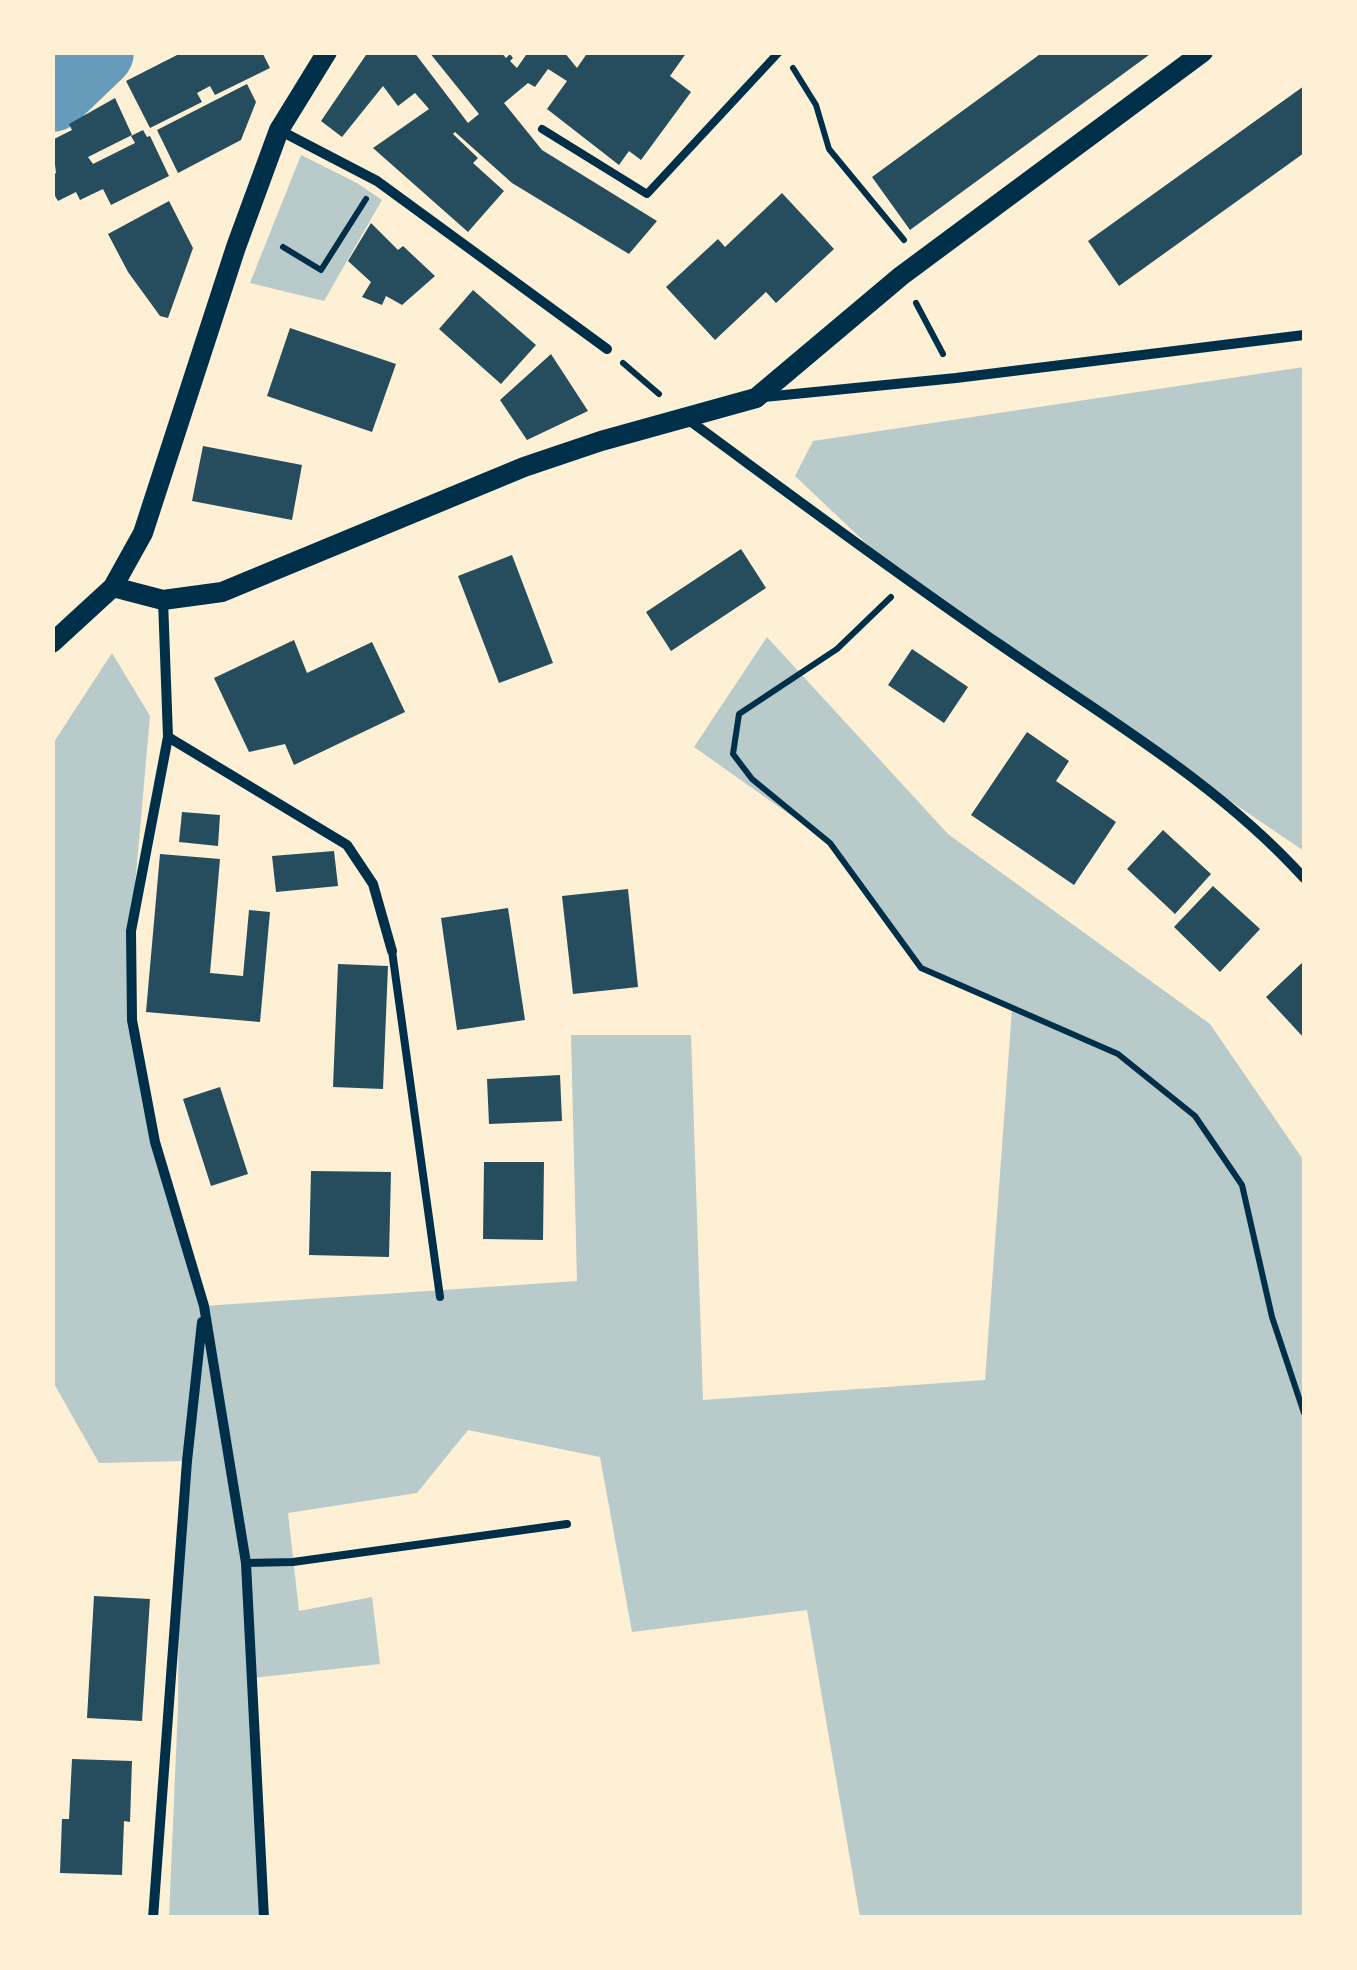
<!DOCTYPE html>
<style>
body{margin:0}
#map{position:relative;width:1357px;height:1970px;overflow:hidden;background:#fdf0d5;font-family:Inter,sans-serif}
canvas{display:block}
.frame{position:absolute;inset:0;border:55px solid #fdf0d5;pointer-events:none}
</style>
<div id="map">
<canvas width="1357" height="1970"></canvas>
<div class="frame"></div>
</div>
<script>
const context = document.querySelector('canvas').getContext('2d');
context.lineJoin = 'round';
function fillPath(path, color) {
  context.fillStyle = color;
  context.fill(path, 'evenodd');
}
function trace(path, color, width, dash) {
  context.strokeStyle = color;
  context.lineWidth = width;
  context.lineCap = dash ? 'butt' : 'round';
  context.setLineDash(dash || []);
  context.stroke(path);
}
fillPath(new Path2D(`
 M 301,155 L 357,183 L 382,200 L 324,301 L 250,283 Z
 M 1304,367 L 1304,851 L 907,582 L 795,476 L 813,441 Z
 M 767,637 L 948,834 L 1210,1024 L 1302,1158 L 1304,1157 L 1304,1917 L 860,1917 L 807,1610 L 632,1632 L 600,1457 L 468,1430 L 417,1493 L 288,1513 L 299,1611 L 372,1597 L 380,1664 L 252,1678 L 264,1917 L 169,1917 L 178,1707 L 179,1572 L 186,1461 L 99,1463 L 53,1382 L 52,745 L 112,653 L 150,716 L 131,931 L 132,1020 L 155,1142 L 204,1306 L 577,1281 L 571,1035 L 691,1035 L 703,1400 L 985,1380 L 1012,1009 L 921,968 L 830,843 L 694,747 Z`), '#b9caca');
trace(new Path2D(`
 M 52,96 L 98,52`), '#669bbc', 72);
fillPath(new Path2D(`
 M 183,52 L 262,52 L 270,68 L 215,95 L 210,86 L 197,93 L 202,102 L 150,128 L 126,81 Z
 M 368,52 L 414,52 L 468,123 L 479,114 L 429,52 L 501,52 L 506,58 L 510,54 L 513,58 L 510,61 L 517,68 L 528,52 L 564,52 L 577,68 L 588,52 L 687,52 L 670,76 L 691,92 L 641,160 L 629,151 L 619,165 L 547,109 L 567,81 L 548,69 L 535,87 L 528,83 L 504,103 L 542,150 L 657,221 L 629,254 L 512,183 L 455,132 L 453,134 L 478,158 L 473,163 L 504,191 L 468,232 L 373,148 L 429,109 L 415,93 L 398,106 L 383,86 L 342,137 L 321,121 Z
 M 1043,52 L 1153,52 L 910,230 L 872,177 Z
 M 247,84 L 256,102 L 241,140 L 178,173 L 157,130 Z
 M 1304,86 L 1304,153 L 1119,286 L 1088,241 Z
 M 115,98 L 132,135 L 88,157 L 93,164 L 135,143 L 131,136 L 143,130 L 147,137 L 150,136 L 169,176 L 111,205 L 103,189 L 80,200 L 76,192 L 58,201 L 52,191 L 52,175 L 56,173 L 52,140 L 72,130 L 69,124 Z
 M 782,193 L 834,249 L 776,303 L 766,292 L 715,340 L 666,287 L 718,239 L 725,247 Z
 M 169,201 L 193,248 L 168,318 L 160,316 L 128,272 L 108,234 Z
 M 371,223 L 398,250 L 403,246 L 435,276 L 402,305 L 386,296 L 382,305 L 362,297 L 371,282 L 348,261 Z
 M 473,290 L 536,345 L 501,384 L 439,329 Z
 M 290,328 L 396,364 L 372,432 L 267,396 Z
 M 551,354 L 588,411 L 527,440 L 500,400 Z
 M 203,446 L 302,465 L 292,520 L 192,501 Z
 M 741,549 L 766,588 L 671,651 L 646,612 Z
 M 512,555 L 553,663 L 499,683 L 458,576 Z
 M 294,640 L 307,673 L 372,642 L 405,712 L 294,765 L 285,744 L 249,752 L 214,678 Z
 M 912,649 L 968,687 L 944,723 L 888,685 Z
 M 1027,732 L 1069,761 L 1056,781 L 1116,822 L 1074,885 L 971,815 Z
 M 182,812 L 220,815 L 218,846 L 179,842 Z
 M 1163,830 L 1211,874 L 1175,914 L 1127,869 Z
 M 334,851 L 338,886 L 276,892 L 272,856 Z
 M 160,854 L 220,859 L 210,973 L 243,976 L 249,910 L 270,912 L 260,1022 L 146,1012 Z
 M 1213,886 L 1260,929 L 1220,972 L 1174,927 Z
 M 628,889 L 638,987 L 573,994 L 562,896 Z
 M 508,908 L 525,1020 L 457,1030 L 441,918 Z
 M 1304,961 L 1304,1038 L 1266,997 Z
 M 338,964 L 388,966 L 383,1089 L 333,1087 Z
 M 560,1075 L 562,1121 L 489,1124 L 487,1079 Z
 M 220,1087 L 248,1174 L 211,1186 L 183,1099 Z
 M 484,1162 L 544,1162 L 543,1240 L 483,1239 Z
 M 311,1171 L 391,1172 L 389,1257 L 309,1255 Z
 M 94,1596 L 150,1599 L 142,1721 L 87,1718 Z
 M 72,1759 L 132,1761 L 130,1822 L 124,1821 L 122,1875 L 60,1873 L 62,1819 L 69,1819 Z`), '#264d5e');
trace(new Path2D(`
 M 793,68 L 816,105 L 829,149 L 904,240
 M 283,247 L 321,270 L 366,199
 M 916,303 L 943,354
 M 623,363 L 659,394
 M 891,597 L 837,649 L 739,714 L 733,754 L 752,779 L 830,843 L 921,968 L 1118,1054 L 1195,1116 L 1242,1185 L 1272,1317 L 1304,1413`), '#003049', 6);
trace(new Path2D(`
 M 542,129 L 647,194 L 779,52
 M 392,951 L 440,1297
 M 246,1563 L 293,1562 L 567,1524`), '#003049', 8);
trace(new Path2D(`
 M 279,130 L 377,181 L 607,349
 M 764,397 L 956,378 L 1304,335
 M 686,418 C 791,495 895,573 1002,646 C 1106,718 1219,784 1304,878
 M 163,600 L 168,737 L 131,931 L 132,1020 L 155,1142 L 204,1306 L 246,1563 L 264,1918
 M 168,737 L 347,845 L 373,884 L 392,951
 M 153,1918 L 187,1461 L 202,1322`), '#003049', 10);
trace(new Path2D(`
 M 113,587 L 163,600 L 222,592 L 524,467 L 601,441 L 756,398 L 901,276 L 1203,52
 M 52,643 L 113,587 L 143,533 L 236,247 L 279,130 L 327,52`), '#003049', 20);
</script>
